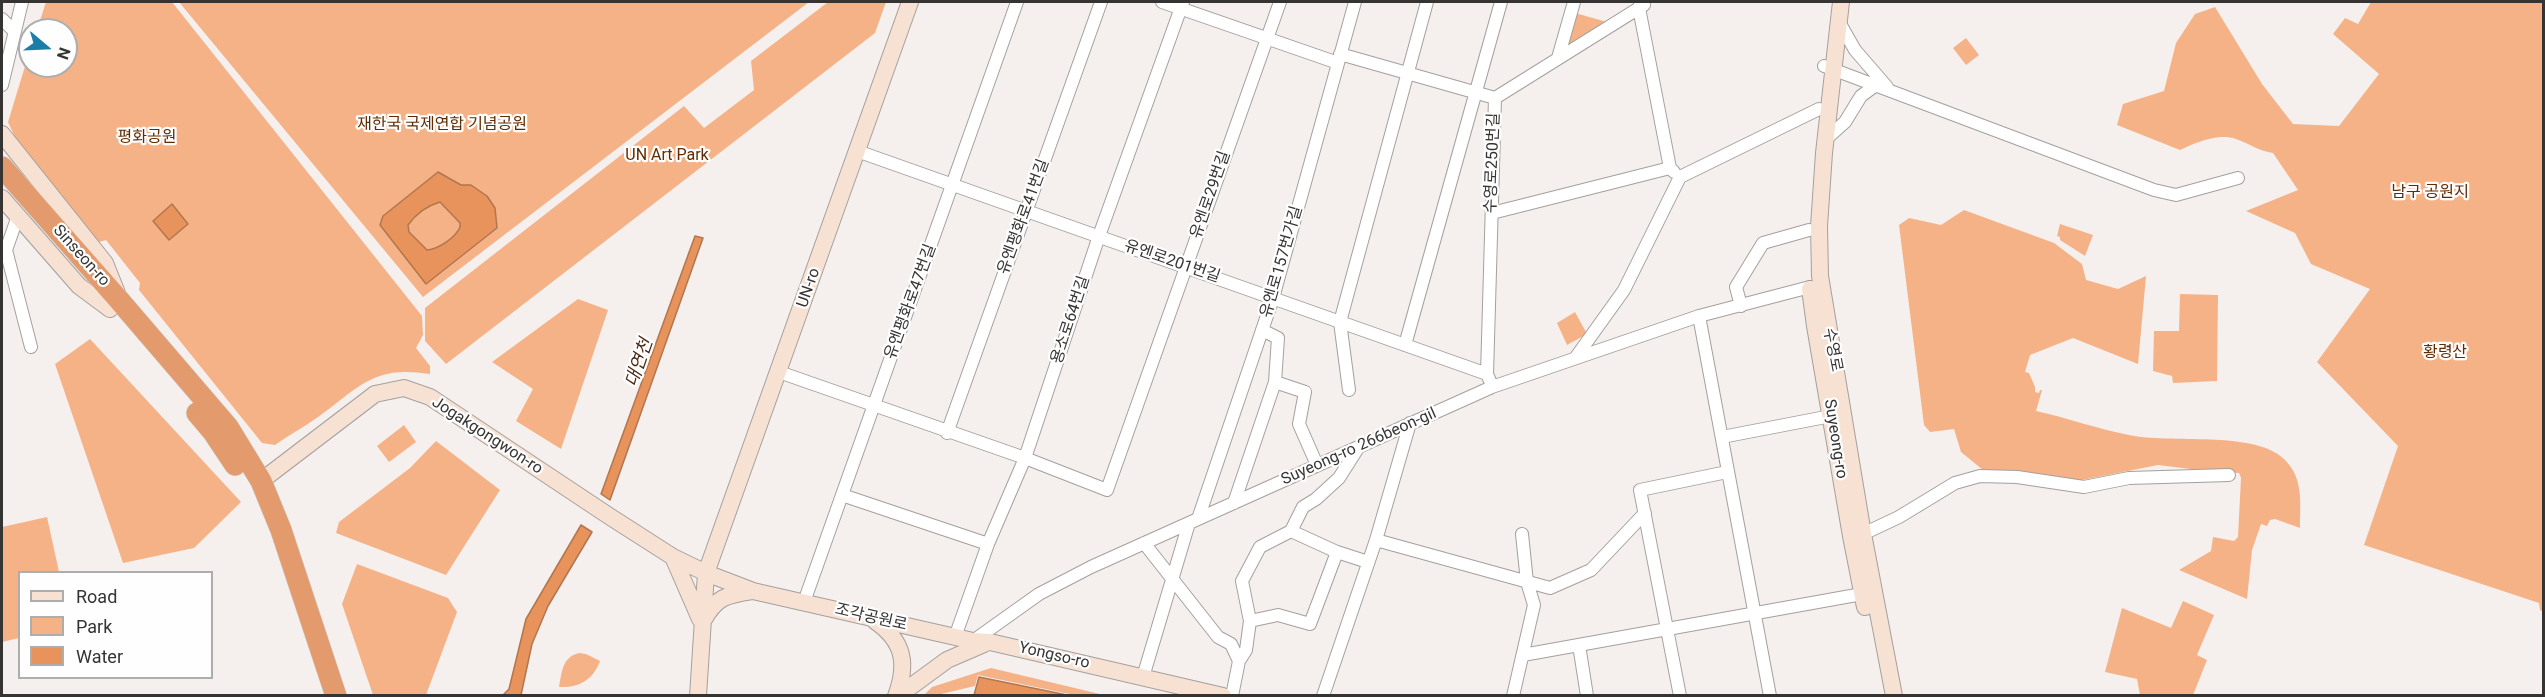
<!DOCTYPE html>
<meta charset="utf-8">
<style>
body{margin:0}
#map{position:relative;width:2545px;height:697px;overflow:hidden;background:#f5f0ed;font-family:Roboto,sans-serif}
canvas{display:block}
.frame{position:absolute;inset:0;border:3px solid #363433;pointer-events:none}
.legend{position:absolute;left:18px;top:571px;width:195px;height:108px;box-sizing:border-box;background:#fefefe;border:2px solid #aeadad;margin:0;padding:8px 10px;list-style:none;font-size:18px;color:#363433}
.legend li{display:flex;align-items:center;gap:12px;height:30px}
.legend b{width:30px;border:2px solid #aeadad}
.north{position:absolute;left:18px;top:18px;width:60px;height:60px;box-sizing:border-box;background:#fefefe;border:2px solid #aeadad;border-radius:50%;rotate:109deg;font-size:16px;font-weight:700;line-height:24px;text-align:center;color:#363433}
.north::after{content:'';display:block;margin:auto;width:21px;height:27px;background:#1a7ea9;clip-path:polygon(50% 0,100% 100%,50% 72%,0 100%)}
</style>
<div id="map">
<canvas width="2545" height="697"></canvas>
<div class="frame"></div>
<ul class="legend">
<li><b style="height:8px;background:#f7e1d3"></b>Road</li>
<li><b style="height:16px;background:#f6b287"></b>Park</li>
<li><b style="height:16px;background:#e7935b"></b>Water</li>
</ul>
<div class="north">N</div>
</div>
<script>
const context = document.querySelector('canvas').getContext('2d');
context.lineJoin = 'round';
function fillPath(path, color) {
  context.fillStyle = color;
  context.fill(path, 'evenodd');
}
function trace(path, color, width, dash) {
  context.strokeStyle = color;
  context.lineWidth = width;
  context.lineCap = dash ? 'butt' : 'round';
  context.setLineDash(dash || []);
  context.stroke(path);
}
function drawText(font, color, halo, rows, align = 'center') {
  context.font = font + ' Roboto,"Noto Sans KR",sans-serif';
  context.lineWidth = 4.5;
  context.setLineDash([]);
  context.textBaseline = 'middle';
  context.strokeStyle = halo;
  context.fillStyle = color;
  for (const [text, x, y, turn = 0] of rows) {
    context.save();
    context.translate(x, y);
    context.rotate((+turn || 0) * Math.PI / 180);
    context.textAlign = isNaN(turn) ? turn : align;
    if (halo) context.strokeText(text, 0, 0);
    context.fillText(text, 0, 0);
    context.restore();
  }
}
fillPath(new Path2D(`
 M 46,2 L 172,2 L 422,316 L 423,335 L 416,348 L 430,366 L 430,374 C 373,365 361,386 318,417 C 304,427 289,435 275,445 L 262,443 L 139,290 L 140,283 L 106,240 L 99,242 L 20,148 L 8,122 L 30,50 L 30,66 L 66,66 L 66,30 L 37,30 Z
 M 179,2 L 809,2 L 423,297 Z
 M 828,2 L 886,2 L 875,33 L 446,364 L 425,341 L 425,308 L 684,106 L 704,128 L 754,90 L 751,61 Z
 M 2371,2 L 2543,2 L 2543,612 L 2540,610 L 2539,603 L 2364,545 L 2398,446 L 2317,362 L 2370,289 L 2311,264 L 2295,233 L 2246,211 L 2298,190 L 2273,153 C 2259,151 2250,144 2236,139 C 2218,133 2197,142 2180,150 L 2117,125 L 2123,104 L 2164,91 L 2176,43 L 2195,14 L 2215,7 L 2262,84 L 2293,124 L 2339,126 L 2379,74 L 2333,34 L 2345,18 L 2358,24 Z
 M 1575,13 L 1607,22 L 1564,49 Z
 M 1966,38 L 1979,55 L 1966,65 L 1953,48 Z
 M 1964,210 L 2054,243 L 2082,264 L 2086,280 L 2118,289 L 2146,276 L 2138,364 L 2073,338 L 2030,355 L 2025,372 L 2029,373 L 2035,387 L 2035,392 L 2039,393 L 2040,390 L 2042,390 L 2036,411 C 2067,418 2098,429 2129,435 C 2170,444 2254,430 2284,459 C 2304,478 2300,503 2300,528 L 2275,519 L 2270,520 L 2267,526 L 2261,524 L 2252,550 L 2247,599 L 2179,570 L 2211,551 L 2213,537 L 2234,541 L 2238,537 L 2241,478 L 2239,473 L 2215,472 L 2158,465 L 2082,480 L 2045,478 L 2002,470 L 1983,470 L 1961,452 L 1954,429 L 1930,432 L 1924,425 L 1899,225 L 1909,218 L 1941,225 Z
 M 2060,224 L 2093,235 L 2085,256 L 2060,240 L 2060,237 L 2057,236 Z
 M 2180,294 L 2218,295 L 2217,381 L 2173,383 L 2172,376 L 2153,371 L 2154,331 L 2179,331 Z
 M 578,299 L 608,310 L 561,449 L 516,421 L 533,389 L 492,362 Z
 M 1575,312 L 1587,334 L 1567,345 L 1557,323 Z
 M 90,339 L 241,502 L 194,548 L 123,563 L 55,364 Z
 M 404,425 L 416,442 L 389,462 L 377,446 Z
 M 436,441 L 500,490 L 446,575 L 336,533 L 339,522 L 410,468 Z
 M 47,517 L 59,572 L 20,572 L 19,638 L 2,642 L 2,527 Z
 M 357,564 L 448,598 L 457,612 L 426,695 L 373,695 L 342,604 Z
 M 2183,601 L 2214,615 L 2197,655 L 2207,660 L 2193,695 L 2140,695 L 2137,679 L 2105,672 L 2122,608 L 2171,628 Z
 M 579,653 L 586,654 L 600,661 C 593,680 579,688 559,687 C 562,672 562,657 579,653 Z
 M 991,668 L 1104,695 L 1074,695 L 978,675 L 975,686 L 937,695 L 924,695 L 932,687 Z`), '#f6b287');
const water = new Path2D(`
 M 438,172 L 461,185 L 471,185 L 487,196 L 495,208 L 497,228 L 426,284 L 380,225 L 383,216 ZM 440,202 L 460,223 L 460,227 C 456,237 439,249 427,250 L 409,232 L 408,225 C 416,214 426,206 440,202 Z
 M 172,204 L 188,224 L 169,240 L 153,221 Z
 M 695,236 L 703,238 L 610,500 L 601,494 Z
 M 581,525 L 592,532 L 548,606 L 532,644 L 521,695 L 503,695 L 509,689 L 526,619 Z
 M 979,677 L 1067,695 L 974,695 Z`);
fillPath(water, '#e7935b');
trace(water, '#b2764f', 1.5);
const street = new Path2D(`
 M 1162,2 L 1338,63
 M 1641,2 L 1639,8 L 1670,168 L 1674,172
 M 2,19 L 14,31
 M 1839,22 L 1855,50 L 1887,87
 M 1340,54 L 1495,98
 M 1558,58 L 1574,2
 M 1824,66 L 2154,190 L 2176,195 L 2238,178
 M 2,85 L 22,2
 M 1495,98 L 1644,5
 M 1826,139 L 1845,122 L 1861,96 L 1876,85
 M 857,151 L 1487,374
 M 1492,213 L 1670,168
 M 18,216 L 6,250 L 31,347
 M 1741,306 L 1736,287 L 1763,243 L 1809,230
 M 1699,316 L 1770,696
 M 1405,345 L 1501,2
 M 1576,357 L 1624,290 L 1680,177 L 1819,109
 M 779,372 L 1025,458 L 1107,490 L 1280,2
 M 1490,381 L 1487,374 L 1495,98
 M 1275,382 L 1305,392 L 1299,424 L 1317,465
 M 1349,390 L 1340,322 L 1427,2
 M 947,433 L 1101,2
 M 1722,437 L 1831,416
 M 842,495 L 988,544
 M 1234,503 L 1275,382 L 1278,338 L 1262,330
 M 1198,519 L 1273,298 L 1355,2
 M 1291,531 L 1337,552 L 1368,562
 M 1863,534 L 1899,517 L 1955,483 L 1980,476 L 2017,477 L 2084,487 L 2129,478 L 2229,475
 M 1376,540 L 1550,588 L 1591,570 L 1645,513
 M 1144,543 L 1218,637 L 1231,644 L 1239,661
 M 804,602 L 1017,2
 M 1250,621 L 1278,615 L 1310,624 L 1337,552
 M 955,637 L 988,544 L 1025,458 L 1099,236 L 1183,2
 M 973,641 L 1039,594 L 1091,567 L 1492,387 L 1699,316 L 1810,287
 M 1579,645 L 1587,696
 M 1523,655 L 1862,594
 M 1143,677 L 1189,523
 M 1232,696 L 1239,661 L 1246,650 L 1250,621 L 1242,581 L 1260,547 L 1291,531 L 1303,507 L 1316,499 L 1339,478 L 1358,448
 M 1323,696 L 1376,540 L 1410,423
 M 1513,696 L 1534,605 L 1527,582 L 1522,534
 M 1680,696 L 1640,490 L 1727,472`);
const secondary = new Path2D(`
 M 1841,2 L 1824,153 L 1819,226 L 1820,276 L 1863,534 L 1894,696
 M 2,134 L 105,263 L 117,293
 M 2,198 L 79,286 L 110,309
 M 1810,289 L 1815,326 L 1851,536 L 1865,607
 M 261,481 L 375,394 L 404,388 L 430,397 L 609,516 L 673,557 L 706,573 L 753,591 L 973,641 L 990,642 L 1223,696
 M 673,557 L 700,619
 M 703,621 C 716,597 726,595 752,591
 M 875,621 C 904,641 908,664 896,696
 M 698,696 L 706,573 L 910,2
 M 898,696 L 947,660 L 984,644`);
const highway = new Path2D(`
 M 2,167 L 119,300 L 228,427 L 261,481 L 281,530 L 336,696
 M 197,413 L 213,432 L 235,465`);
trace(street, '#a4a09d', 14);
trace(secondary, '#a4a09d', 18);
trace(highway, '#cfcece', 22);
trace(street, '#fff', 12);
trace(secondary, '#f7e1d3', 16);
trace(highway, '#e39b6d', 21);
drawText('16px', '#622c00', '#fefefe', [
 ["재한국 국제연합 기념공원",442,125],
 ["평화공원",147,138],
 ["UN Art Park",667,156],
 ["남구 공원지",2430,193],
 ["황령산",2445,353]
]);
drawText('16px', '#363433', '#fefefe', [
 ["수영로250번길",1493,163,-88],
 ["유엔로29번길",1211,195,-71],
 ["유엔평화로41번길",1024,217,-70],
 ["Sinseon-ro",81,256,48],
 ["유엔로201번길",1172,262,19],
 ["유엔로157번가길",1282,262,-74],
 ["UN-ro",809,288,-71],
 ["유엔평화로47번길",911,302,-70],
 ["용소로64번길",1071,320,-72],
 ["수영로",1832,350,79],
 ["Jogakgongwon-ro",487,436,33],
 ["Suyeong-ro",1835,439,81],
 ["Suyeong-ro 266beon-gil",1359,447,-24],
 ["조각공원로",871,618,13],
 ["Yongso-ro",1054,656,13]
]);
drawText('italic 18px', '#4c2a13', '#fefefe', [
 ["대연천",640,363,-71]
]);
</script>
